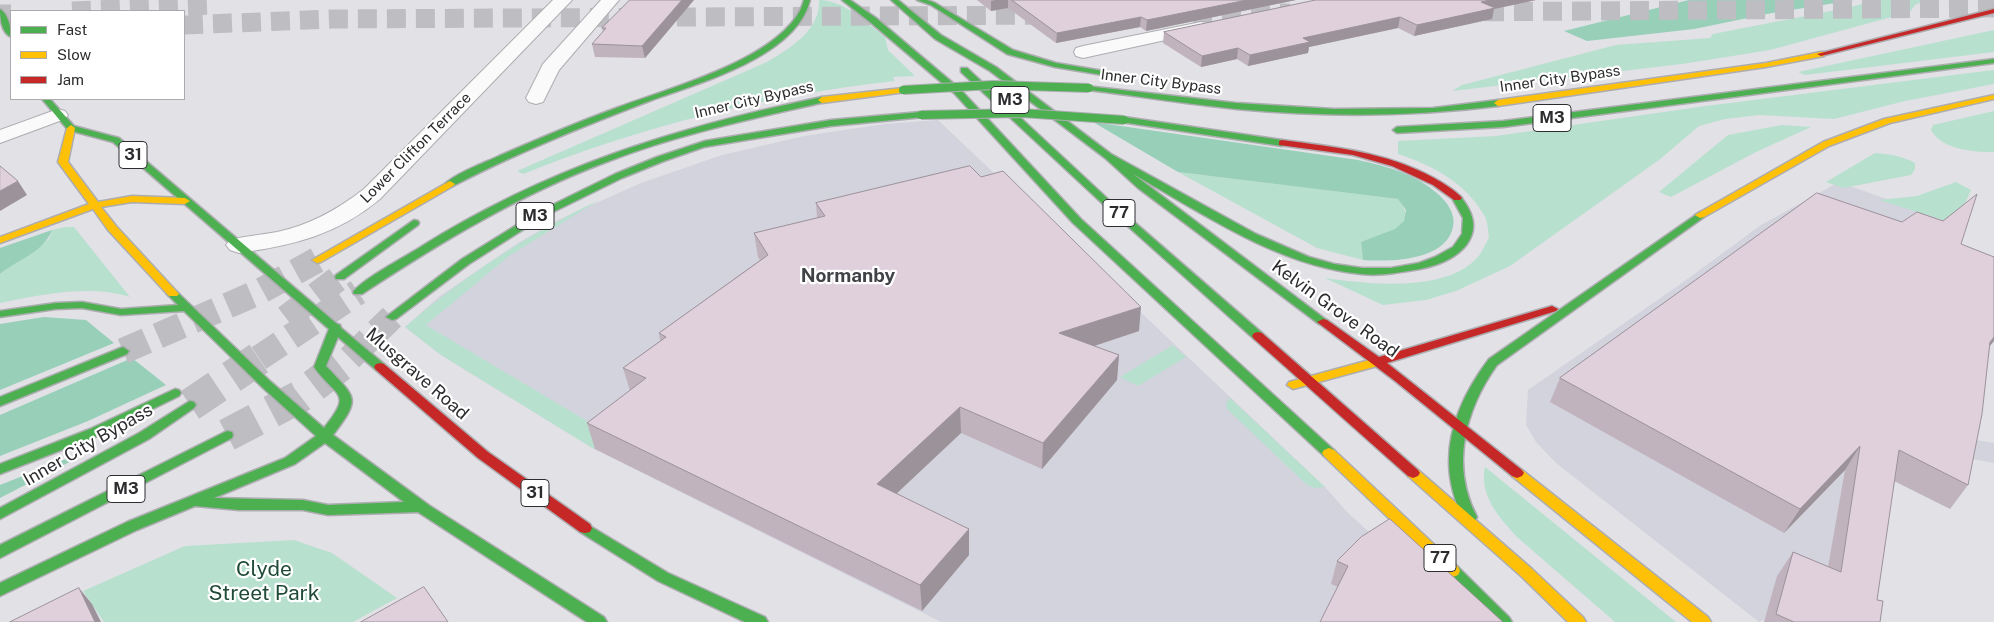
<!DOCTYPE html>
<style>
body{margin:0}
#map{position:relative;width:1994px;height:622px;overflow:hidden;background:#e1e1e6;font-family:"Public Sans",sans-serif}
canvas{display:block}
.legend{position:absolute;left:10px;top:10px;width:175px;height:90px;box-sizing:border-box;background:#fff;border:1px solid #ababac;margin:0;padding:6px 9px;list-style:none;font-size:15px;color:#2d2d30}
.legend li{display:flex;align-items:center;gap:10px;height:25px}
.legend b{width:25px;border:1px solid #ababac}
</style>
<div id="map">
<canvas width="1994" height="622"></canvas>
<ul class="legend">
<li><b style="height:6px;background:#4caf50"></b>Fast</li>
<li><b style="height:6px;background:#ffc107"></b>Slow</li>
<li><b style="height:6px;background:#c62828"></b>Jam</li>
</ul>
</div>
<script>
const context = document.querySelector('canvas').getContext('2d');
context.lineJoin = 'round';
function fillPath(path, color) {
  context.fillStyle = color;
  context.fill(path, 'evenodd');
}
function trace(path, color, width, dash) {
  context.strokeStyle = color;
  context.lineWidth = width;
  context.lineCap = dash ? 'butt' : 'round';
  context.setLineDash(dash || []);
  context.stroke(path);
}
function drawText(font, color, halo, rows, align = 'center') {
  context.font = font + ' "Public Sans",sans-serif';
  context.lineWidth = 4.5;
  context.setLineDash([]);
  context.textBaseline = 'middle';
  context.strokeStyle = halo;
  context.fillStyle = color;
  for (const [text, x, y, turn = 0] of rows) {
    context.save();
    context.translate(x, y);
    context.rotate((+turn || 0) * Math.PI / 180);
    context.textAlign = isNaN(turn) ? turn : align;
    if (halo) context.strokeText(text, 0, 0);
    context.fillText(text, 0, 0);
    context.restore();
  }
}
fillPath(new Path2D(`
 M 938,120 L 1325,487 L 1348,513 L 1469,622 L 941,622 L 594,449 L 441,355 L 405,327 L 440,296 L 518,243 L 558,220 L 641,183 L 722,155 L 804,136 L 885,124 Z
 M 1839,182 L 1956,224 L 1954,245 L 1994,285 L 1994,341 L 1974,365 L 1965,438 L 1994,443 L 1994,463 L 1961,457 L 1883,475 L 1823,597 L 1759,622 L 1556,463 L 1536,442 L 1526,425 L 1528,390 L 1682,283 L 1761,225 Z`), '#d3d3de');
fillPath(new Path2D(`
 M 819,0 C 844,0 865,22 885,37 L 888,50 L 915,76 L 893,77 L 895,81 C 766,95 643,126 523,174 L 517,171 L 767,62 C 789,49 821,30 819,0 Z
 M 1875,0 L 1925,0 L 1915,5 L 1910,12 L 1770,50 L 1682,64 L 1452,91 L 1462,85 L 1616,45 L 1710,38 L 1713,34 L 1851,7 Z
 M 1994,30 L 1994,52 L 1805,75 L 1798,72 Z
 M 1994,70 L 1994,84 L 1905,101 L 1834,119 L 1759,115 L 1725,119 L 1699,126 L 1659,160 L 1510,266 L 1456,291 L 1426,300 L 1383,305 L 1325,278 C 1367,284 1445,293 1477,258 C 1482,253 1485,244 1489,238 C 1488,231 1488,221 1484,215 C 1466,183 1432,165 1398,154 L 1398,141 L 1496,136 L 1706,106 Z
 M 1994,111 L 1994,152 C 1974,152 1942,150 1931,130 L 1933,125 Z
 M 1782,125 L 1811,127 L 1756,152 L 1671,197 L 1659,192 L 1728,135 Z
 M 1875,153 C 1890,154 1902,156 1915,163 L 1915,169 L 1911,175 L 1843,188 L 1826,182 Z
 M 1178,172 L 1398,199 C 1422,228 1382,235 1361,242 L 1363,260 L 1317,248 Z
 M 1956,182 L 1971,190 L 1956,224 L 1879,200 L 1917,196 Z
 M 599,200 L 509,256 L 426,325 L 612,436 L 594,449 L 441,355 L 405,327 C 465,275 528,235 599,200 Z
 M 65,227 L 74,227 L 130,297 C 89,284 40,295 0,303 L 0,274 L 49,239 L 52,230 Z
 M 1173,345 L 1186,357 L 1138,386 L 1120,377 Z
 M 1230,398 L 1325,487 L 1314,488 L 1307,485 L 1227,409 L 1226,403 Z
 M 1485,467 L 1676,622 L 1615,622 L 1517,537 C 1499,517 1479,496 1485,467 Z
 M 294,540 L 332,553 L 397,598 L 353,622 L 104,622 L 83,591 L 185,546 Z`), '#b8e0cf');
fillPath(new Path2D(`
 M 1689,0 L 1854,0 L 1772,13 L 1694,29 L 1587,41 L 1564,31 Z
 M 1093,122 L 1358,160 C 1385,166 1416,174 1438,194 C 1447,202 1456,214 1453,227 C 1446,261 1390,262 1363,260 L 1361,242 L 1395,229 L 1404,221 L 1406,210 L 1398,199 L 1178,172 Z
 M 52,230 C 44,252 17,260 0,274 L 0,248 Z
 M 44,317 L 86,320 L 114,343 L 0,390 L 0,324 Z
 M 132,358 L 166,385 L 88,421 L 0,456 L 0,415 Z
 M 76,455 L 77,458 L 0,498 L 0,485 Z`), '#97cfb9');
trace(new Path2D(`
 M 72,11 L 213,5
 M 1456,12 L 1994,8
 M 0,14 L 11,14
 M 1193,14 L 1290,13
 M 184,25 L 333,19 L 1055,15`), '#bdbdc2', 19, [19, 10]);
trace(new Path2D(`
 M 286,318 L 340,277
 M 123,351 L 259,292 L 317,260
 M 259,358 L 358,292
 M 350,358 L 392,317`), '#bdbdc2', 26, [26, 12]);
trace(new Path2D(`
 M 190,405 L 261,357
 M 227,435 L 299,397 L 351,357`), '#bdbdc2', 33, [33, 17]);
const street = new Path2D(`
 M 553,0 L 572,0 L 380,199 C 337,235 294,245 239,253 L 230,250 L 226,245 L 230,240 C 245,236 261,235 277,232 C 310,225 337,210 364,189 Z
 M 601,0 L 619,0 L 559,70 L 543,102 L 536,104 L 529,102 L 526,98 L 543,64 Z
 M 1201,22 L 1207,23 L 1210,27 L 1207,31 L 1083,58 L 1076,56 L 1074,52 L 1076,48 L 1083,46 Z
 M 58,109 L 65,111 L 68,115 L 65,119 L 0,143 L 0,130 Z`);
const fast = new Path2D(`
 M 804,0 L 810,0 C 797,56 700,83 652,100 C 631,108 610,116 588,125 C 543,143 497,163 453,186 L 450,187 L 445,184 C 456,173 484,163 499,156 C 538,139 578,122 619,107 C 669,88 789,57 804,0 Z
 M 842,0 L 850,0 L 876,18 L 960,89 L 1081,219 L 1334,450 L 1336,453 L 1334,456 L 1324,456 L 1073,223 L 954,93 L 870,22 Z
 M 891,0 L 898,0 L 941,35 L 996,67 L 1111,154 L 1256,234 L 1309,257 L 1334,264 L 1362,268 L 1391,268 L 1419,263 L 1435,257 L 1453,247 L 1462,234 L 1463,218 L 1452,198 L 1457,195 L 1460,196 C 1472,211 1479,227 1467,244 C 1455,260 1433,267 1414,270 C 1396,273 1379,276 1361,274 C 1278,266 1204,214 1133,174 L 1329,322 L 1327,324 L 1319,324 L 1138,188 L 1105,158 L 990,71 L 935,39 Z
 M 917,0 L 927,0 L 935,3 L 1013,50 L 1056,63 L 1121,74 L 1125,76 L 1121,78 L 1055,67 L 1007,54 L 931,5 Z
 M 0,9 C 8,14 11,27 11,37 C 2,33 0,19 0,9 Z
 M 1994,59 L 1994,63 L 1503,127 L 1397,133 L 1393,130 L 1397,127 L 1503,121 Z
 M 961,68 L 967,68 L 1110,201 L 1262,333 L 1264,336 L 1262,339 L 1254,339 L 1104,205 L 961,72 Z
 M 1086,86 L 1236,103 L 1334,109 L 1433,108 L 1498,100 L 1502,103 L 1498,106 C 1411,117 1324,117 1236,109 C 1187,104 1138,96 1089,90 L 1085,88 Z
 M 822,97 L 826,100 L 825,102 C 752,119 679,134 609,161 C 520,194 441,242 362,294 L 354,294 L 353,292 C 363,279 403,258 419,248 C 548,167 674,128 822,97 Z
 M 42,99 L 50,99 L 74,126 L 119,138 L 337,324 L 340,325 L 341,328 L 384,364 L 386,367 L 384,370 L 376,370 L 338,337 L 326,366 C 357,399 361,398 333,435 L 430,506 L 604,617 L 607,622 L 587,622 L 418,512 L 328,515 L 303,510 L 239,510 L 195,506 L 137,530 L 0,596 L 0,583 L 127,522 L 285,458 L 316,436 L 263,388 L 184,311 L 121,315 L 82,308 L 56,309 L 0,317 L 0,311 L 56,303 L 82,302 L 121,309 L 178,305 L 167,294 L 173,291 L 177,292 L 271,382 L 324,428 C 354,391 336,398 314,367 L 329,329 L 113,142 L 68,130 ZM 325,443 L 404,502 L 328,505 L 303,500 L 214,498 L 295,464 Z
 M 921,112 L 925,115 L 924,117 L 831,126 L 704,147 L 664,161 L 622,178 L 543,217 L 469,264 L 396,319 L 392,320 L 386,317 L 462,259 L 536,213 L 615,174 L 657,157 L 705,141 L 831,120 Z
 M 1124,117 L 1282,140 L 1286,143 L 1282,146 L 1121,122 L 1120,120 Z
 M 1700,212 L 1705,215 L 1704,217 L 1497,365 C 1465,410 1450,466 1477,517 L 1475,521 L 1470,522 L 1465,521 C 1434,464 1452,408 1489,359 Z
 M 414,220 L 418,221 L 419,223 L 418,225 L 344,279 L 336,279 L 335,277 L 336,275 Z
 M 123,347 L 129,351 L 127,354 L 0,406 L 0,397 Z
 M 175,389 L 179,390 L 181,393 L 179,396 L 100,435 L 0,474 L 0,464 L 90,429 Z
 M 190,401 L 194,402 L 196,405 L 194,408 L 149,439 L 0,519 L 0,508 L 139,433 Z
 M 227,431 L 232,432 L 233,435 L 232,438 L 0,558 L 0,545 Z
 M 585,523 L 668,573 L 765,617 L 768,622 L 745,622 L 658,581 L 580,532 L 578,528 L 580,524 Z
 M 1453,565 L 1458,567 L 1509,617 L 1512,622 L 1494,622 L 1448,575 L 1446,571 L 1448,567 Z`);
const slow = new Path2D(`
 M 1821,52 L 1824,52 L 1824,56 L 1766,67 L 1498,106 L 1494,103 L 1498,100 L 1766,63 Z
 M 903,88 L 906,88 L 906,92 L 822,103 L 818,100 L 822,97 Z
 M 1994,95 L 1994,99 L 1890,123 L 1829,146 L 1704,217 L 1700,218 L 1695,215 L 1823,142 L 1884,119 Z
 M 71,125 L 75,128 L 68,162 L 98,202 L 132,196 L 185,198 L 190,201 L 185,204 L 132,202 L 101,207 L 116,226 L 177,292 L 179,294 L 177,296 L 169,296 L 108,230 L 93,209 L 0,243 L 0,237 L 89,204 L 58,162 L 67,128 Z
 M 450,181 L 455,184 L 453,186 L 321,262 L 317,263 L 312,260 Z
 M 1377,358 L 1381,359 L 1383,362 L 1381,365 L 1293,389 L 1287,385 L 1289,382 Z
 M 1329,448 L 1334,450 L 1458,567 L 1460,571 L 1458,575 L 1453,577 L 1448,575 L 1324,456 L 1322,453 L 1324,450 Z
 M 1413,468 L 1418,470 L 1532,569 L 1583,617 L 1586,622 L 1568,622 L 1522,577 L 1408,476 L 1406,473 L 1408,470 Z
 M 1517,468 L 1522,470 L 1708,617 L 1711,622 L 1692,622 L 1512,476 L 1510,473 L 1512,470 Z`);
const jam = new Path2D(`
 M 1994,9 L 1994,13 L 1821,56 L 1817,54 Z
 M 1282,140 C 1334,147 1387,152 1434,178 C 1443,183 1455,190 1462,198 L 1460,200 L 1454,200 L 1433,185 L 1392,166 L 1353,155 L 1279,145 L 1279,141 Z
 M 1552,306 L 1558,309 L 1556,311 L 1387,363 L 1522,470 L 1524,473 L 1522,476 L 1517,478 L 1512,476 L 1395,381 L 1317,322 L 1323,319 L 1327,320 L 1379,357 Z
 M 1258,332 L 1262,333 L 1418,470 L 1420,473 L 1418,476 L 1413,478 L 1408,476 L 1254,339 L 1252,336 L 1254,333 Z
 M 380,363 L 384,364 L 488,452 L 590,524 L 592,528 L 590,532 L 585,533 L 580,532 L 478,458 L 376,370 L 374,367 L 376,364 Z`);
trace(street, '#adadb1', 2);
trace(fast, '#adadb1', 3);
trace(slow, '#adadb1', 3);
trace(jam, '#adadb1', 3);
fillPath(street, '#fafafb');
fillPath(fast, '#4caf50');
fillPath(slow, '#ffc107');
fillPath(jam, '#c62828');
const fastBridge = new Path2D(`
 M 903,90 L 993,85 L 1089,88
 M 921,115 L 1022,113 L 1124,120`);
trace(fastBridge, '#adadb1', 10, []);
trace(fastBridge, '#4caf50', 8);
fillPath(new Path2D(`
 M 630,0 L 694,0 L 645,58 L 595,57 L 592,44 L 603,32 L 602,28 Z
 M 977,0 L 1296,0 L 1146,31 L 1140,27 L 1056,43 L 1008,8 L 991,11 Z
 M 1316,0 L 1536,0 L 1494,9 L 1492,19 L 1414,36 L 1398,28 L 1309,47 L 1308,53 L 1248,66 L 1237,59 L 1201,67 L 1163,43 L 1164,32 Z
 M 816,203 L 1139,331 L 1094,346 L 1119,355 L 1117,380 L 1042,469 L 961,433 L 896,494 L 969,529 L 969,555 L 922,611 L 595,449 L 587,423 L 630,391 L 623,368 L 660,341 L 659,333 L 760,260 L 758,257 L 754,233 L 817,218 Z
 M 1961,244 L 1990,346 L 1968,485 L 1950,509 L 1894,481 L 1877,600 L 1880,622 L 1764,622 L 1777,576 L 1793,552 L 1828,567 L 1845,470 L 1784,533 L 1550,402 L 1560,378 Z
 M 1337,561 L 1503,622 L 1338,587 L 1331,584 Z`), '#c0b3bd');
fillPath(new Path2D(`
 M 682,0 L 694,0 L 645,58 L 642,46 Z
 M 995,0 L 1008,0 L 1008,8 L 991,11 L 991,1 Z
 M 1247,0 L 1296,0 L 1146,31 L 1147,20 Z
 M 1490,0 L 1536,0 L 1494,9 L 1492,19 L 1414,36 L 1417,25 L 1481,2 Z
 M 1141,17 L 1140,27 L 1056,43 L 1057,33 Z
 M 1400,17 L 1398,28 L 1309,47 L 1308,53 L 1248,66 L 1250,55 L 1303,38 Z
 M 1238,48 L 1237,59 L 1201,67 L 1202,56 Z
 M 18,181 L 27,195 L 0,211 L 0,191 Z
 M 1141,307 L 1139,331 L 1058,358 L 1059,333 Z
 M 1994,337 L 1994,341 L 1974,365 L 1990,342 Z
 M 1119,355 L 1117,380 L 1042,469 L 1043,443 Z
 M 960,407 L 961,433 L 879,510 L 877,484 Z
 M 1860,446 L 1845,470 L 1784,533 L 1800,509 Z
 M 969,529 L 969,555 L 922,611 L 920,585 Z
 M 79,588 L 92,604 L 101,622 L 95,622 Z`), '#9c929a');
const building = new Path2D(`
 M 630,0 L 682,0 L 642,46 L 592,44 L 606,28 L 602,28 Z
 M 1012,0 L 1247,0 L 1147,20 L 1141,17 L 1057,33 Z
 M 1316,0 L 1490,0 L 1481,2 L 1495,8 L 1417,25 L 1400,17 L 1303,38 L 1310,42 L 1250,55 L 1238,48 L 1202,56 L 1164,32 Z
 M 0,166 L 18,181 L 0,191 Z
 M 970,166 L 981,177 L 1003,171 L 1141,307 L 1059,333 L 1119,355 L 1043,443 L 960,407 L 877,484 L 969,529 L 920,585 L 587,423 L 646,378 L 623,368 L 666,337 L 659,333 L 768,255 L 754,233 L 825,216 L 816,203 Z
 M 1817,193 L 1902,222 L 1917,212 L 1943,221 L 1977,194 L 1961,244 L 1994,257 L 1994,337 L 1990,342 L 1982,414 L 1968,485 L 1899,450 L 1877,600 L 1883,601 L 1880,622 L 1794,622 L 1776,614 L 1793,552 L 1841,572 L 1860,446 L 1800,509 L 1560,378 Z
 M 1390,519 L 1503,622 L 1320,622 L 1348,566 L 1337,561 L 1361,537 Z
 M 424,587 L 448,622 L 361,622 Z
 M 79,588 L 95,622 L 10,622 Z`);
fillPath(building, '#dfd0dc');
trace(building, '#9c929a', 1);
drawText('15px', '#2d2d30', '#fff', [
 ["Inner City Bypass",1560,79,-8],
 ["Inner City Bypass",1161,82,7],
 ["Inner City Bypass",754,100,-13],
 ["Lower Clifton Terrace",416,148,-45]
]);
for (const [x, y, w] of [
 [1010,100,38],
 [1552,118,38],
 [133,155,28],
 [1119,213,32],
 [535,216,38],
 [126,489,38],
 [535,493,28],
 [1440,558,32]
]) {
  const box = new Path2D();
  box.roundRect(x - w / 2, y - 13.5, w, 27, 4);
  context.fillStyle = '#fff';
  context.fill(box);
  trace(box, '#2d2d30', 1);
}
drawText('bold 16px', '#2d2d30', null, [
 ["M3",1010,100],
 ["M3",1552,118],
 ["31",133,155],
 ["77",1119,213],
 ["M3",535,216],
 ["M3",126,489],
 ["31",535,493],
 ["77",1440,558]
]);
drawText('18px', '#2d2d30', '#fff', [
 ["Kelvin Grove Road",1335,309,36],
 ["Musgrave Road",417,374,41],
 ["Inner City Bypass",88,445,-30]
]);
drawText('bold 19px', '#414248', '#fff', [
 ["Normanby",848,276]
]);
drawText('21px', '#204b38', '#fff', [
 ["Clyde",264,570],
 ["Street Park",264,594]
]);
</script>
